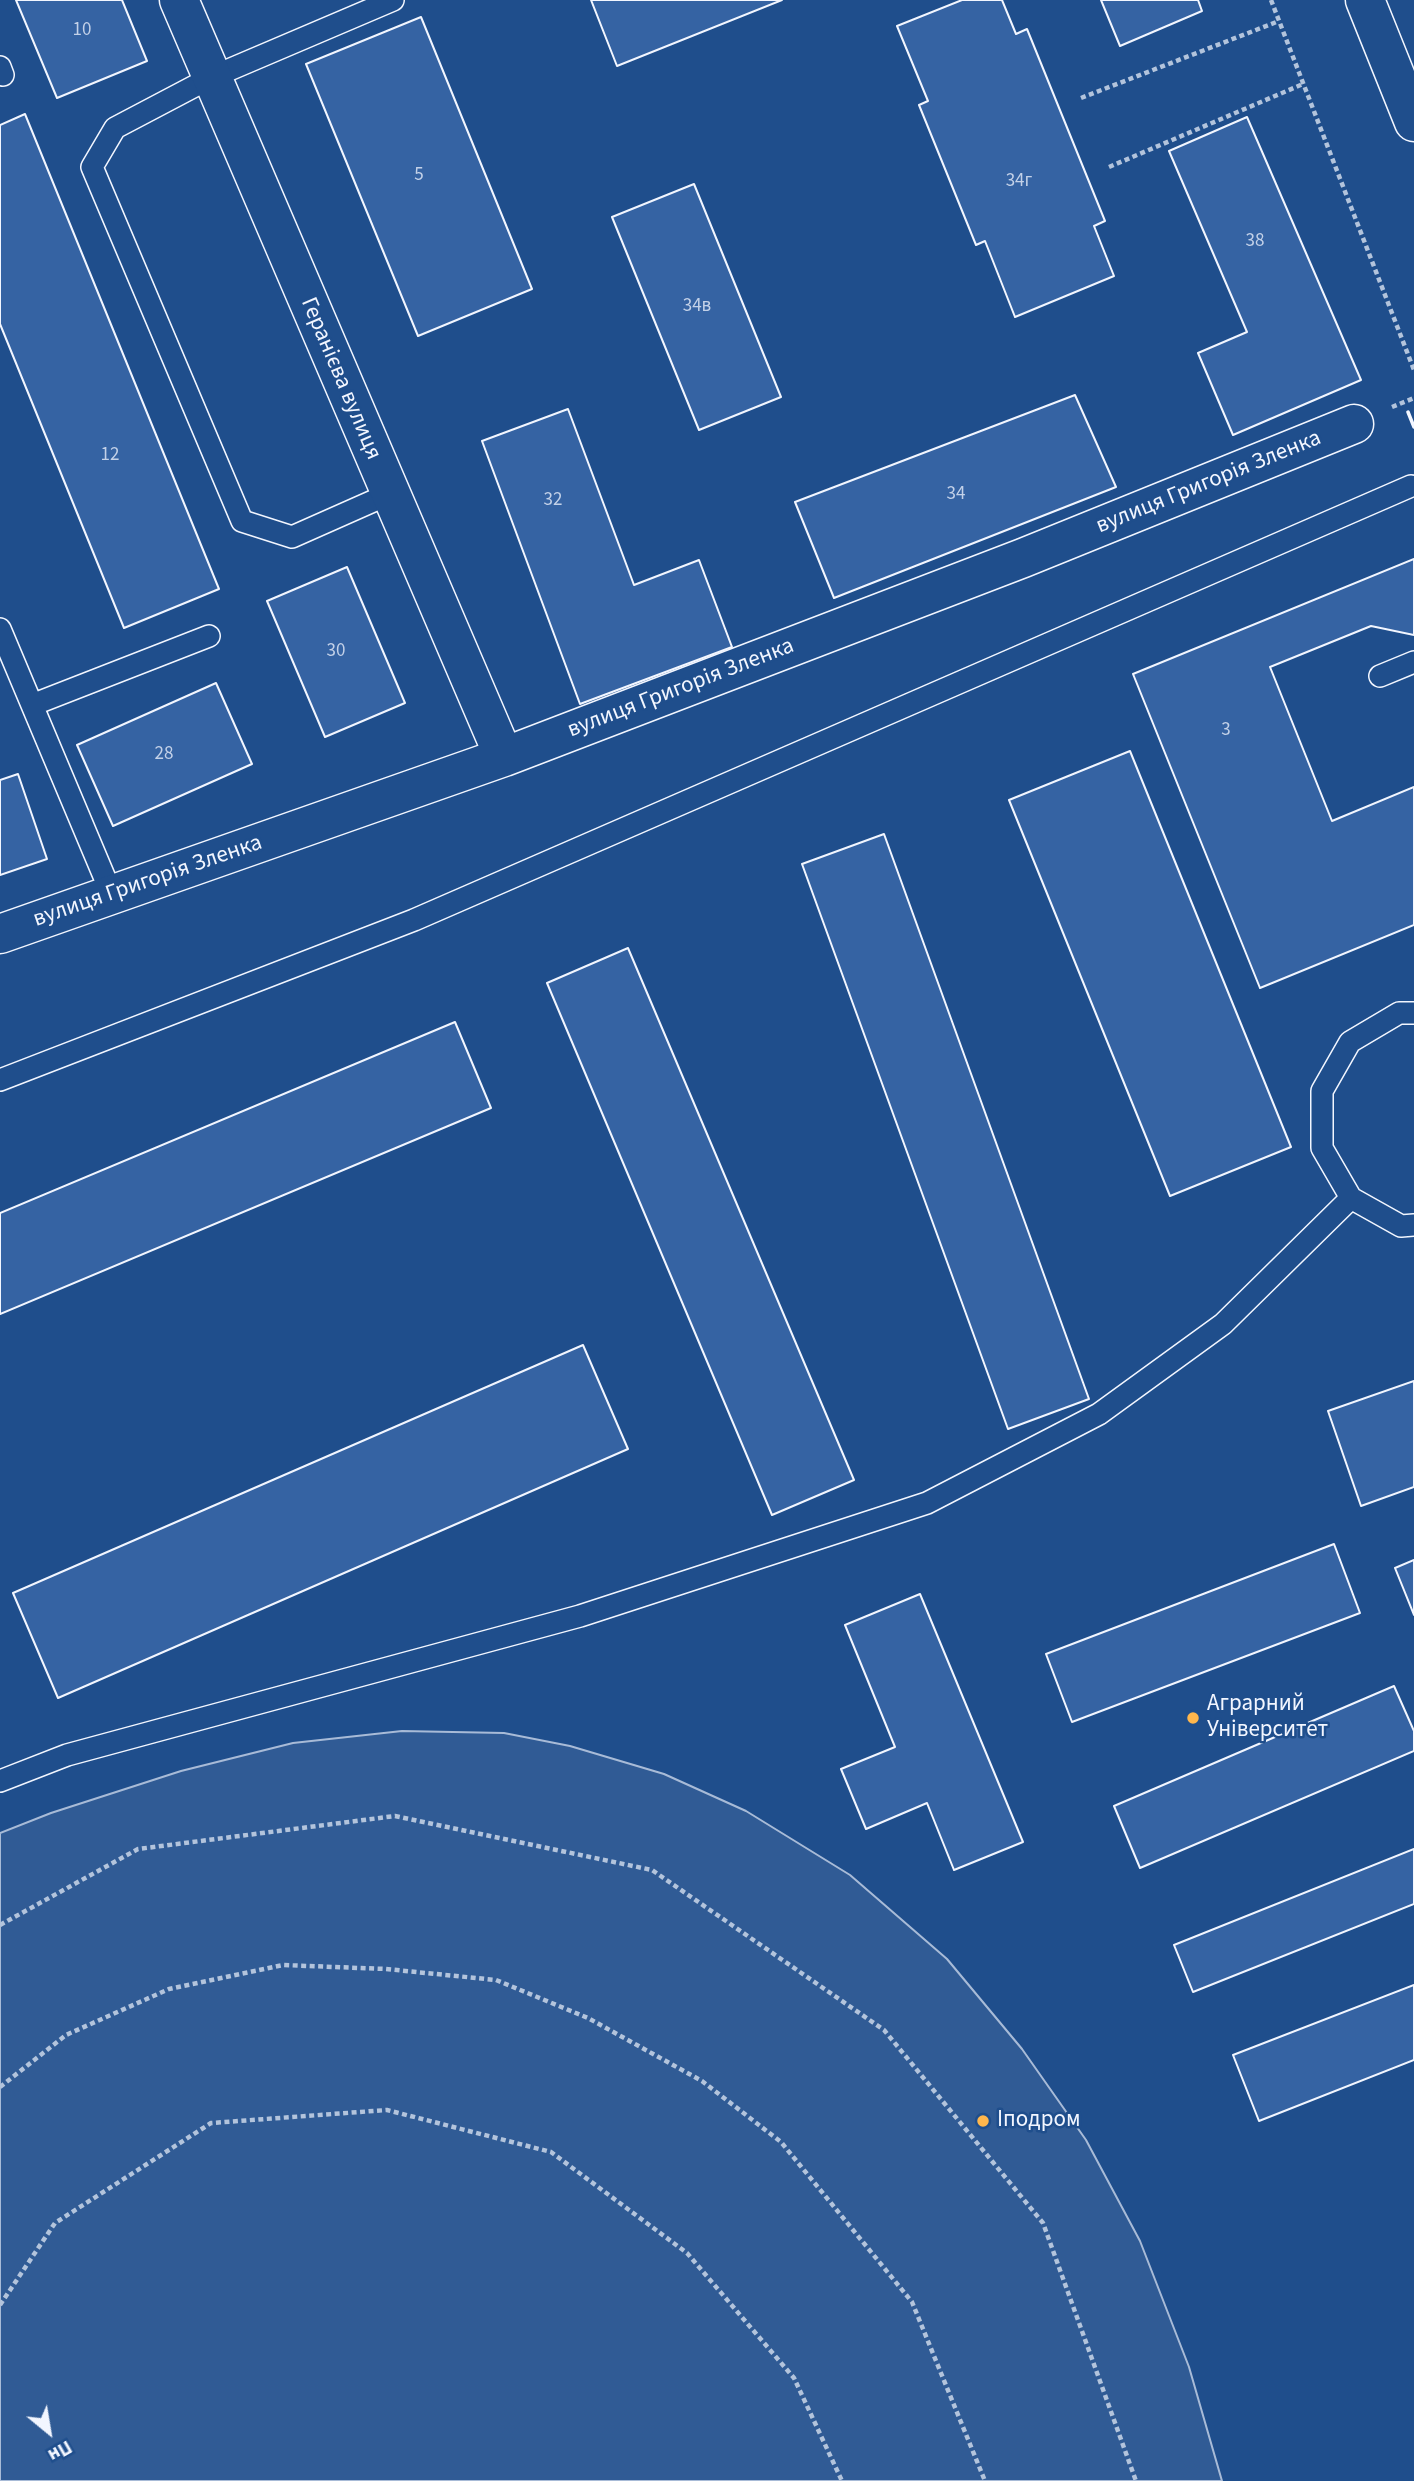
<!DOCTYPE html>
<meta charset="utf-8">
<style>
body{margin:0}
#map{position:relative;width:1414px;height:2481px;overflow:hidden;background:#1f4e8c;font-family:"Source Sans 3",sans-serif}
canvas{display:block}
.north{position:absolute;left:14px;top:2397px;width:70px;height:70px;-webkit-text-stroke:5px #1f4e8c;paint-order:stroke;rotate:150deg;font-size:19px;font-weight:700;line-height:28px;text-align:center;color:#f2f6ff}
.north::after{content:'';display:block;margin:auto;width:24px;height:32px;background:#f2f6ff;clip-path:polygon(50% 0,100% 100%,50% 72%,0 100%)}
</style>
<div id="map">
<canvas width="1414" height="2481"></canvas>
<div class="north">Пн</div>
</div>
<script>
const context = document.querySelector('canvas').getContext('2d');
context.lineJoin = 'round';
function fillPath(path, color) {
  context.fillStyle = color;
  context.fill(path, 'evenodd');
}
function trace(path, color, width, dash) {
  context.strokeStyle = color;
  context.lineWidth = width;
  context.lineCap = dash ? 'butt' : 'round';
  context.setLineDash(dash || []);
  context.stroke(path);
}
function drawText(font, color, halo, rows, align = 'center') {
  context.font = font + ' "Source Sans 3",sans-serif';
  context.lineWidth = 5;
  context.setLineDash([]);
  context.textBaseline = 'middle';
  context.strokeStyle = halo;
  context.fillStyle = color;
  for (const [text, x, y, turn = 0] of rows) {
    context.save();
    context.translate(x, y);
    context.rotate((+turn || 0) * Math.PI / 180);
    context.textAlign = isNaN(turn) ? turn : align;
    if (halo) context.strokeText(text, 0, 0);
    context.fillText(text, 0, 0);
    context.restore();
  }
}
const built = new Path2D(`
 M 402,1731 L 504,1733 L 570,1746 L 664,1774 L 746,1811 L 850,1875 L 947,1959 L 1022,2049 L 1086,2140 L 1140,2241 L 1189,2367 L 1222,2481 L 0,2481 L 0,1833 L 51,1813 L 181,1771 L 293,1743 Z`);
fillPath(built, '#305b95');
trace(built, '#a8bbd7', 2);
const building = new Path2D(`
 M 16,0 L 122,0 L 147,61 L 57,98 Z
 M 591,0 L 782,0 L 617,66 Z
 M 962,0 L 1002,0 L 1016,34 L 1027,29 L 1105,221 L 1094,226 L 1114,276 L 1015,317 L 985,241 L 976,245 L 919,105 L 928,101 L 897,26 Z
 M 1101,0 L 1198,0 L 1202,11 L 1120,46 Z
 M 421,17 L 532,289 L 418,336 L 306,64 Z
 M 25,114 L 219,589 L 124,628 L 0,324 L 0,125 Z
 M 1247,117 L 1361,380 L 1233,435 L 1198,353 L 1247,332 L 1169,151 Z
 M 694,184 L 781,397 L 699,430 L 612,217 Z
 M 1075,395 L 1116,487 L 834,598 L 795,502 Z
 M 568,409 L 634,585 L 699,560 L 732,647 L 580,704 L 482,441 Z
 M 1414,559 L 1414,635 L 1371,626 L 1270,667 L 1332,821 L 1414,787 L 1414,925 L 1260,988 L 1133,674 Z
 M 347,567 L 405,703 L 325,737 L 267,601 Z
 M 216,683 L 252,764 L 113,826 L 77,745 Z
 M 1130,751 L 1291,1147 L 1170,1196 L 1009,800 Z
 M 18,774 L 47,859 L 0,875 L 0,780 Z
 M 884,834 L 1089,1399 L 1008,1429 L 802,864 Z
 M 628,948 L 854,1480 L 772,1515 L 547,983 Z
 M 455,1022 L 491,1108 L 0,1314 L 0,1213 Z
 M 583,1345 L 628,1449 L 58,1698 L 13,1593 Z
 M 1414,1381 L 1414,1487 L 1361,1506 L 1328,1411 Z
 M 1334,1544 L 1360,1613 L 1072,1722 L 1046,1654 Z
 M 1414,1560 L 1414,1615 L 1395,1568 Z
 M 920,1594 L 1023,1842 L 954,1870 L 927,1803 L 866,1829 L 841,1769 L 895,1747 L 845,1625 Z
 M 1394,1686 L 1414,1731 L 1414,1751 L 1140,1868 L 1114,1806 Z
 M 1414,1849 L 1414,1904 L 1193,1992 L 1174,1945 Z
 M 1414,1985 L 1414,2060 L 1259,2121 L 1233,2055 Z`);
fillPath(building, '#3563a3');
trace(building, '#f2f6ff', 2);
const lane = new Path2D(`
 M 0,67 L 3,75
 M 389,494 L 292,537 L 242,521 L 92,167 L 115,128 L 210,78 L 393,0
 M 0,629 L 112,895
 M 1380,676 L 1414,662
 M 32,705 L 209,636
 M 1414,1013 L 1399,1013 L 1350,1042 L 1322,1091 L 1322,1148 L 1351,1198 L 1401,1226 L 1414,1225
 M 0,1080 L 414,920 L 1411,486
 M 0,1781 L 67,1755 L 580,1616 L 927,1503 L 1099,1414 L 1223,1324 L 1351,1198`);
const street = new Path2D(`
 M 179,0 L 504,757
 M 0,934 L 504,757 L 1023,558 L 1354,424`);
const primary = new Path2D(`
 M 1365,0 L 1414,122`);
trace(lane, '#f2f6ff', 24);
trace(street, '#f2f6ff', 41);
trace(primary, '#f2f6ff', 41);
trace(new Path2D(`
 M 1271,0 L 1414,370
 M 1081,98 L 1279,21
 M 1109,167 L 1303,84
 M 1392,407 L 1414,398
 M 0,1925 L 138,1849 L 395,1816 L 652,1870 L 884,2030 L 1043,2223 L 1136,2481
 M 0,2087 L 66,2035 L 169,1989 L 283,1965 L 386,1969 L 496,1980 L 588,2018 L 702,2081 L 781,2142 L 912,2302 L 985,2481
 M 0,2305 L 55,2223 L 211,2123 L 387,2110 L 551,2152 L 687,2253 L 794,2378 L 842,2481`), '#b3c4dc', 4.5, [5, 3.5]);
trace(lane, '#1f4e8c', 21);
trace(street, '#1f4e8c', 38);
trace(primary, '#1f4e8c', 38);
trace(new Path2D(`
 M 1408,412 L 1414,427`), '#f2f6ff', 3.5);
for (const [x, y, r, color] of [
 [1193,1718,7,"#ffb74d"],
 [983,2121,7,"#ffb74d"]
]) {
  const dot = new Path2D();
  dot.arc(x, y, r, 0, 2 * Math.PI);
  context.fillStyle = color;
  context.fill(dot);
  trace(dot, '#1f4e8c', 2.5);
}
drawText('19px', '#c3d1e8', null, [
 ["10",82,31],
 ["5",419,176],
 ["34г",1019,182],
 ["38",1255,242],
 ["34в",697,307],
 ["12",110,456],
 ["34",956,495],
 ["32",553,501],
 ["30",336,652],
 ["3",1226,731],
 ["28",164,755]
]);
drawText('23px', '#f2f6ff', '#1f4e8c', [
 ["Геранієва вулиця",340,379,67],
 ["вулиця Григорія Зленка",1209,483,-22],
 ["вулиця Григорія Зленка",681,689,-21],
 ["вулиця Григорія Зленка",148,882,-19]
]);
drawText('23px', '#f2f6ff', '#1f4e8c', [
 ["Аграрний",1207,1705],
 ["Університет",1207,1731],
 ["Іподром",997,2121]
], 'left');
</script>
